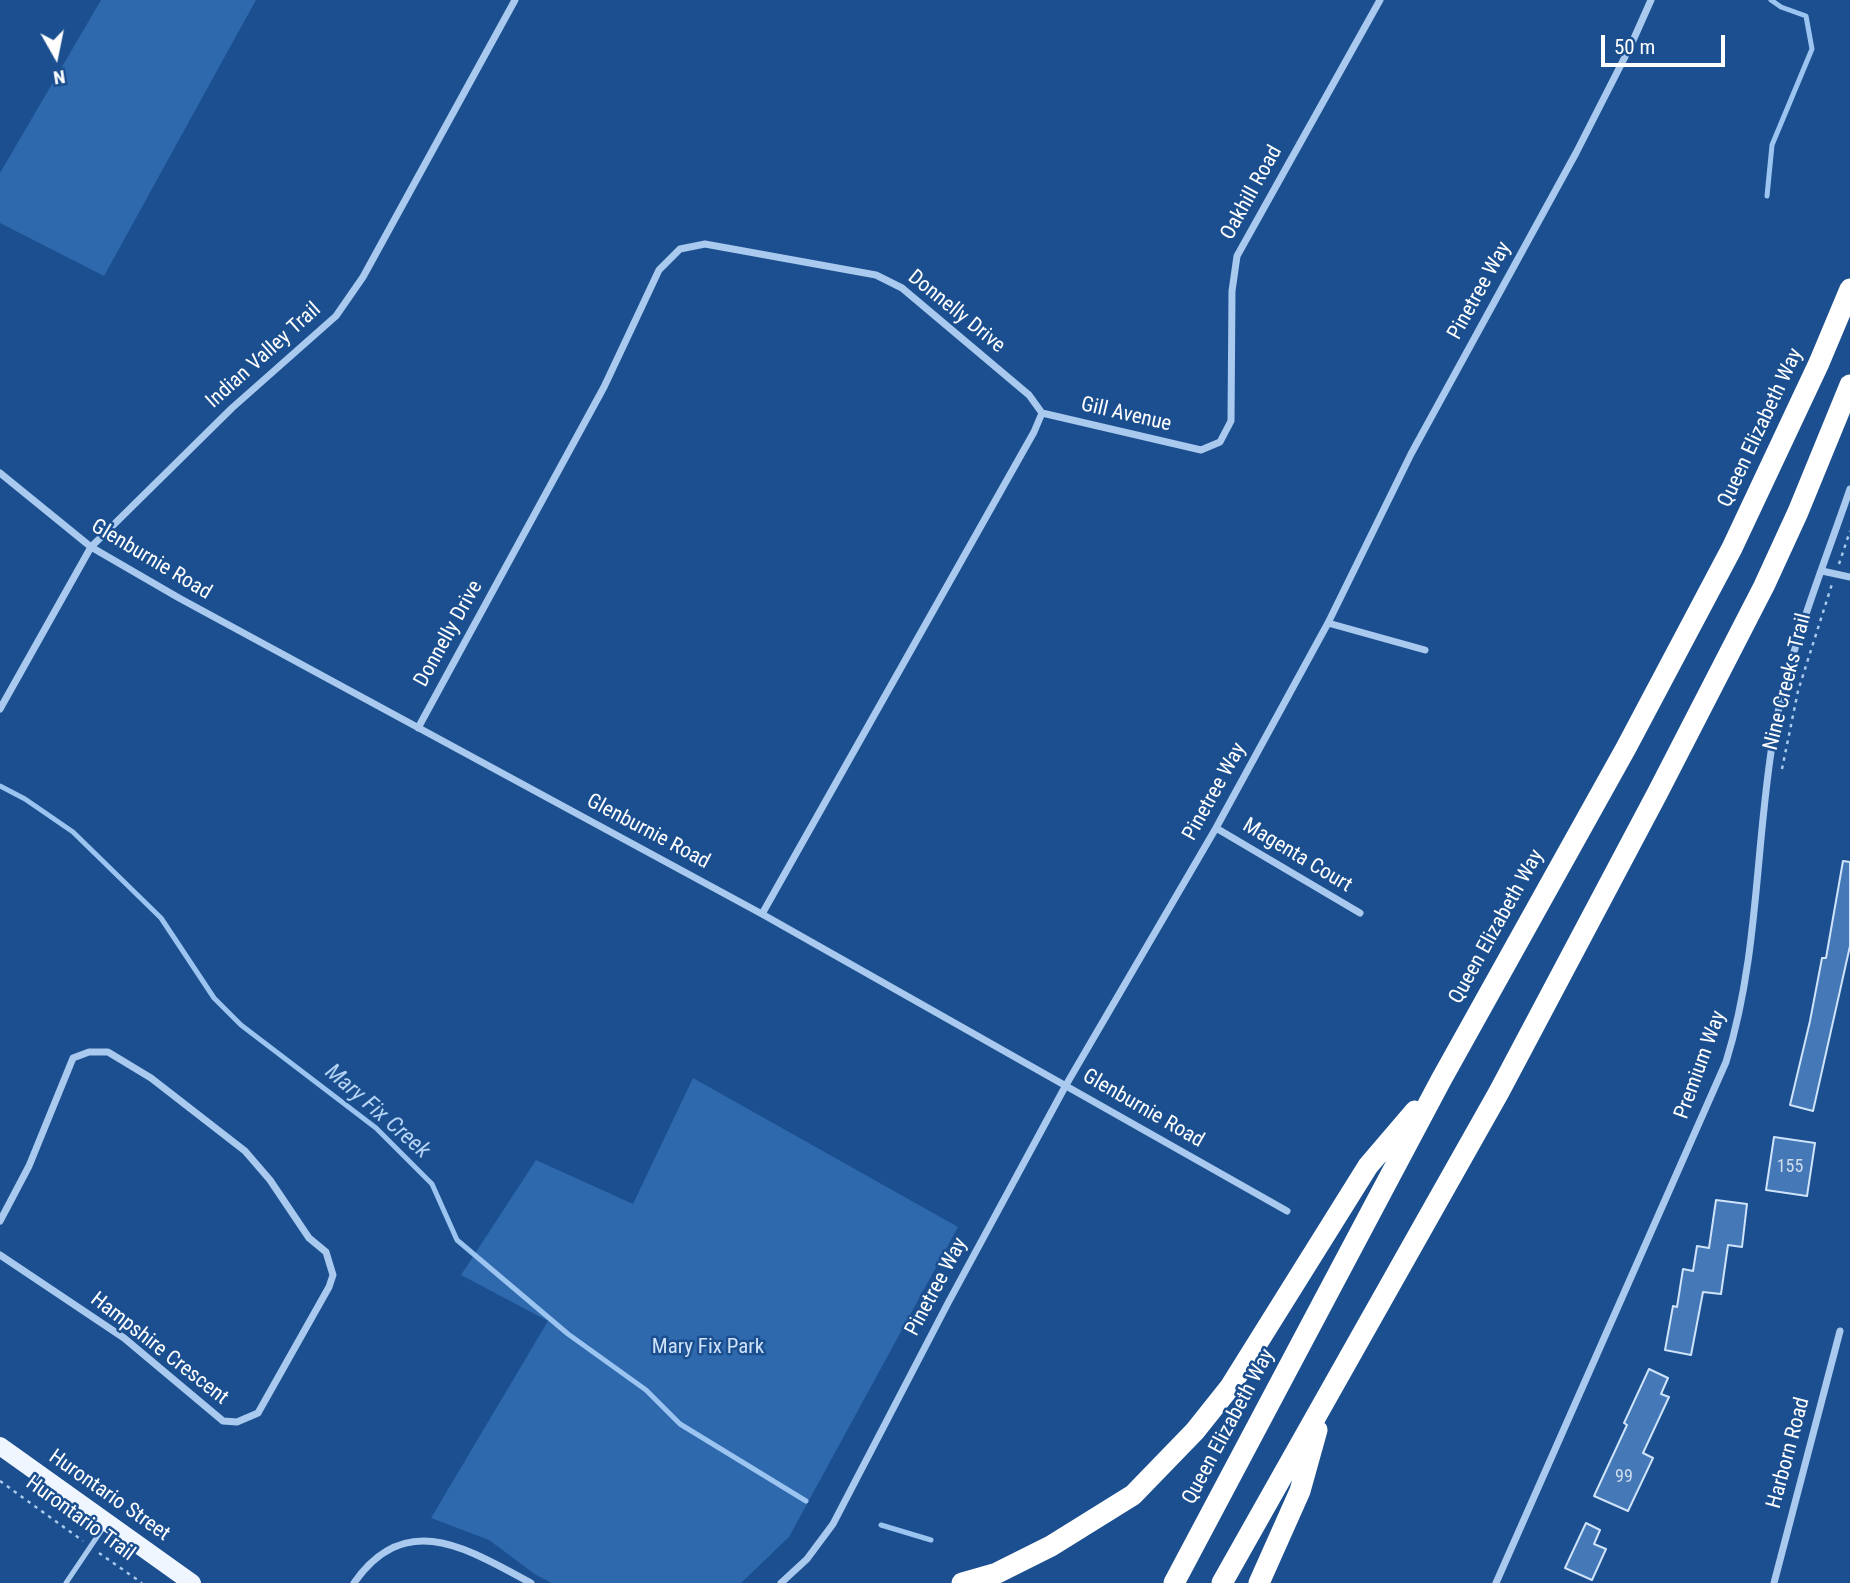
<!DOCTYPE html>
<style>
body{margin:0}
#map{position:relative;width:1850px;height:1583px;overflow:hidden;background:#1b4f8f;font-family:"Roboto Condensed",sans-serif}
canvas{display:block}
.north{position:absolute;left:21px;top:21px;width:70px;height:70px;-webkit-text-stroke:5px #1b4f8f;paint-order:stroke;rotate:171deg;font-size:19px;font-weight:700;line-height:28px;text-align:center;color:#fff}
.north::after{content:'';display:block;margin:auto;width:24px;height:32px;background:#fff;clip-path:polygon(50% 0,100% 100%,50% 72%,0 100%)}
.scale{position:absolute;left:1601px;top:35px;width:124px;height:32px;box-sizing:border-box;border:4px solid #fff;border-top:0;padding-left:9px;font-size:21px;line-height:24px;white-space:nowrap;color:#fff;-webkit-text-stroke:5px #1b4f8f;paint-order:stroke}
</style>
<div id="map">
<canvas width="1850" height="1583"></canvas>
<div class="north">N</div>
<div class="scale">50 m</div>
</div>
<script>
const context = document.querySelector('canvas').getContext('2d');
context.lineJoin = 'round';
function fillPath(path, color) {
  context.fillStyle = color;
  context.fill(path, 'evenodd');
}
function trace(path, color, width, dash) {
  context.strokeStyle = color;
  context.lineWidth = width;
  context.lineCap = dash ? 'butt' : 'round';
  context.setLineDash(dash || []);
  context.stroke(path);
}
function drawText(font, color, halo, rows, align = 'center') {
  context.font = font + ' "Roboto Condensed",sans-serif';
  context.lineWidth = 5;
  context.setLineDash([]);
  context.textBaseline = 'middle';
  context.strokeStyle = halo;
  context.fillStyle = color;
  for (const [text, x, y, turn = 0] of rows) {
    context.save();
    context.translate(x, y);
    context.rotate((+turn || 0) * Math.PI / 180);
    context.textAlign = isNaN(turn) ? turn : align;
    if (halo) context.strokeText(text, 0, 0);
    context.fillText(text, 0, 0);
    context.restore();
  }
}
fillPath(new Path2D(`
 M 101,0 L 256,0 L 104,276 L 0,223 L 0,173 Z
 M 693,1078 L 958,1227 L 789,1537 L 741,1583 L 552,1583 L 536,1575 L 489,1540 L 431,1518 L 548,1321 L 461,1275 L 536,1160 L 633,1204 Z`), '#2e69ad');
trace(new Path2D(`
 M 1767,196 L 1772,145 L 1812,49 L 1806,16 L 1781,7 L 1771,0
 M 0,786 L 25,799 L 73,832 L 161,918 L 214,998 L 241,1025 L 376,1128 L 432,1184 L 457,1240 L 568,1334 L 646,1390 L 680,1424 L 806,1501
 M 881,1525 L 931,1540`), '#9cc4f0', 5);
const building = new Path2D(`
 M 1843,861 L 1850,862 L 1850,946 L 1813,1111 L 1790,1105 L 1810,1021 L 1822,958 L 1826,958 Z
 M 1774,1137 L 1815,1143 L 1807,1196 L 1766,1190 Z
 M 1716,1200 L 1747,1204 L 1742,1247 L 1728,1245 L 1721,1294 L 1703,1292 L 1691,1355 L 1665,1350 L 1673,1306 L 1677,1307 L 1683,1269 L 1693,1271 L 1697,1246 L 1709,1248 Z
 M 1649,1369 L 1668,1378 L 1661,1394 L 1669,1397 L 1643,1453 L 1653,1458 L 1628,1511 L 1594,1496 L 1627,1425 L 1624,1423 Z
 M 1586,1523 L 1600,1530 L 1594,1544 L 1606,1549 L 1592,1580 L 1565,1568 Z`);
fillPath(building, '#4478b7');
trace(building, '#cfe3fa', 2);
trace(new Path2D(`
 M 1839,564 L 1850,531
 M 1782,769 L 1798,691 L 1832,584
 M 0,1481 L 83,1541
 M 99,1553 L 142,1583`), '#a9c9ee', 2.5, [3.5, 5]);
trace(new Path2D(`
 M 66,1583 L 105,1525`), '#a9c9ee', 5);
trace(new Path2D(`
 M 1042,413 L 1201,450 L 1220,442 L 1231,421 L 1232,291 L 1237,256 L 1380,0
 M 0,473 L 91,547 L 179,598 L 762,914 L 1287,1211
 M 1822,571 L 1850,577
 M 1328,623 L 1425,650
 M 0,709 L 91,547 L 232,408 L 336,316 L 363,277 L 515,0
 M 418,728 L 604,387 L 659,270 L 680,249 L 705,244 L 876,275 L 902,288 L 1029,395 L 1042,413 L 1034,432 L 762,914
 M 1216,828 L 1360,913
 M 0,1221 L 29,1166 L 73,1058 L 89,1052 L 108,1052 L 151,1078 L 245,1151 L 270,1180 L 309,1238 L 326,1252 L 333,1275 L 329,1287 L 258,1413 L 237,1422 L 223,1421 L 124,1338 L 0,1255
 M 354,1583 C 406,1508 469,1550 531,1583
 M 781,1583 L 807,1559 L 833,1524 L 948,1303 L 1066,1085 L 1216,828 L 1328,623 L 1411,454 L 1576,153 L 1631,45 L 1651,0
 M 1496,1583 L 1726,1062 C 1760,953 1755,838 1775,727 C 1790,648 1824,565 1850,489
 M 1774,1583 L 1840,1331`), '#a9c9ee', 7);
trace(new Path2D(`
 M 0,1446 L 192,1583`), '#f0f6ff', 18);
trace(new Path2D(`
 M 962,1583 L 997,1573 L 1051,1546 L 1133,1495 L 1195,1431 L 1230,1387 L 1368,1166 L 1415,1111
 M 1174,1583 L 1441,1080 L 1626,748 L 1732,548 L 1819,363 L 1850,289
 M 1222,1583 L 1499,1092 L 1658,792 L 1764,586 L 1798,512 L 1850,385
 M 1259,1583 L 1300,1491 L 1317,1430`), '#fff', 21);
drawText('18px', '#d0dded', null, [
 ["155",1790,1167],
 ["99",1624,1477]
]);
drawText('21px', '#fff', '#1b4f8f', [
 ["Oakhill Road",1252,193,-61],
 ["Pinetree Way",1480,291,-61],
 ["Donnelly Drive",956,312,39],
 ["Indian Valley Trail",264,356,-42],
 ["Gill Avenue",1126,415,13],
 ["Queen Elizabeth Way",1761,428,-65],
 ["Glenburnie Road",151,560,31],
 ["Donnelly Drive",449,634,-61],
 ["Nine Creeks Trail",1788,682,-76],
 ["Pinetree Way",1215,792,-61],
 ["Glenburnie Road",648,832,28],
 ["Magenta Court",1297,856,31],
 ["Queen Elizabeth Way",1497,927,-61],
 ["Premium Way",1701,1065,-70],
 ["Glenburnie Road",1143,1109,30],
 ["Pinetree Way",937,1287,-62],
 ["Hampshire Crescent",159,1349,38],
 ["Queen Elizabeth Way",1229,1427,-62],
 ["Harborn Road",1789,1453,-75],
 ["Hurontario Street",109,1496,35],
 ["Hurontario Trail",80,1519,36]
]);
drawText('21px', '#cfe3fa', '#1b4f8f', [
 ["Mary Fix Park",708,1348]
]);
drawText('italic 23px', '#b5d3f5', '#1b4f8f', [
 ["Mary Fix Creek",377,1112,41]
]);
</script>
